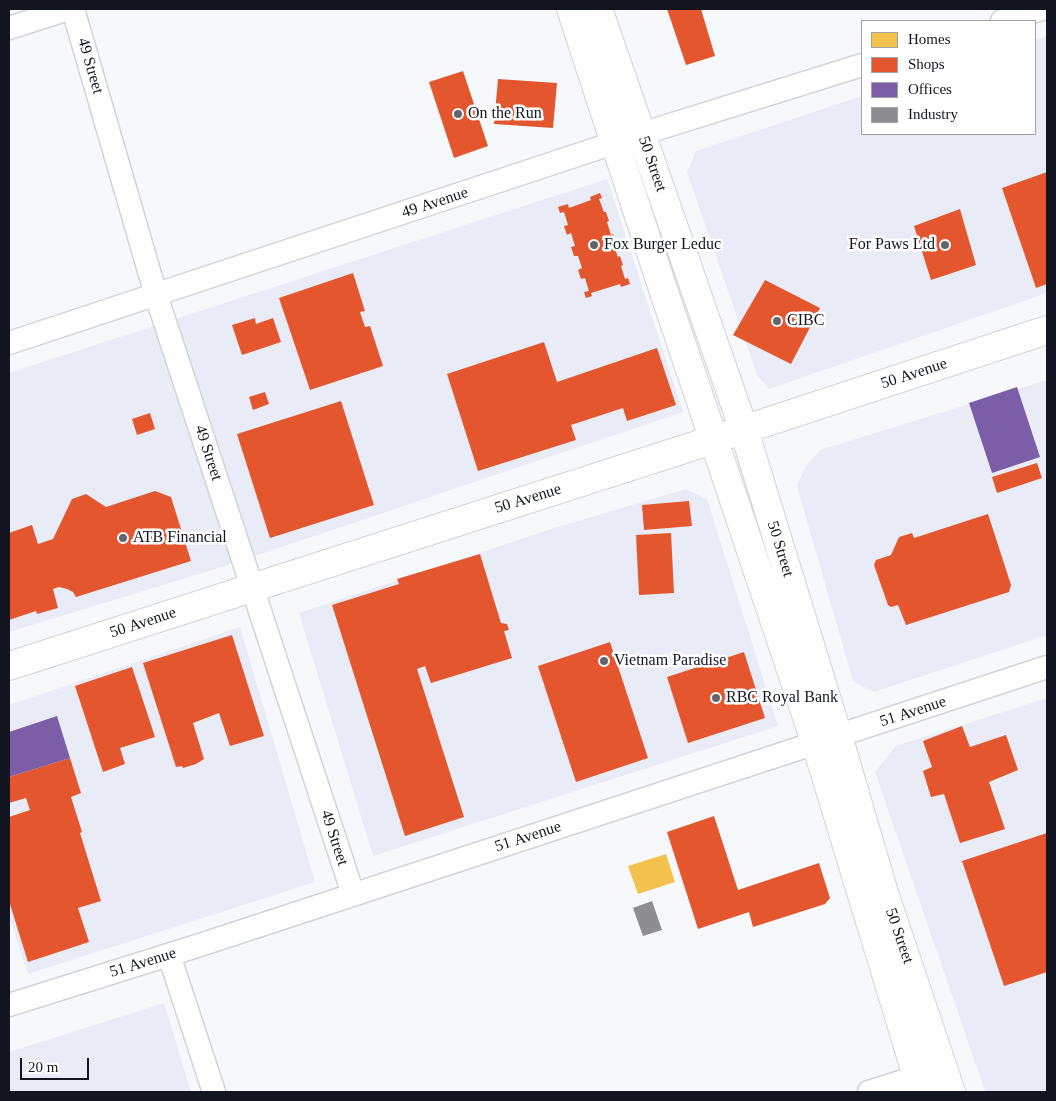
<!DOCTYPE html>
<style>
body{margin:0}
#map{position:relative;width:1056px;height:1101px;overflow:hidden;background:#f7f8fb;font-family:Georgia,serif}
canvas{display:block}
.frame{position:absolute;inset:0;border:10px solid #131620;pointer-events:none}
.legend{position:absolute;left:861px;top:20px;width:175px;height:115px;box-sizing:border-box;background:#fff;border:1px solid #a1a2a6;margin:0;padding:6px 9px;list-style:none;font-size:15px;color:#131620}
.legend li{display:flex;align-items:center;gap:10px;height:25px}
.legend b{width:25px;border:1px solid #a1a2a6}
.scale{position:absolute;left:20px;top:1058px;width:69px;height:22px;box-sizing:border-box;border:2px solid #131620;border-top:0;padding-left:6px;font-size:15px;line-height:18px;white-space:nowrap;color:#131620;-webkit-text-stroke:4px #fff;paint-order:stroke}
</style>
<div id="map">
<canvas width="1056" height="1101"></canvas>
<div class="frame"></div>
<ul class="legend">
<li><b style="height:14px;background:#f2c14e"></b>Homes</li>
<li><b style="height:14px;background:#e4572e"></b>Shops</li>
<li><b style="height:14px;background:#7b5ea7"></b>Offices</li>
<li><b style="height:14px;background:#8d8d92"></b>Industry</li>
</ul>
<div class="scale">20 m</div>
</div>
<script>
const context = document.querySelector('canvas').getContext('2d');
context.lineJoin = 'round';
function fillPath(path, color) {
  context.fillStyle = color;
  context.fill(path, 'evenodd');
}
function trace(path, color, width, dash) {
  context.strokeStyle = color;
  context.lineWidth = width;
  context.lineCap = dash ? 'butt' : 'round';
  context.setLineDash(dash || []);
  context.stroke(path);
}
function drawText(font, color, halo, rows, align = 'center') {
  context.font = font + ' Georgia,serif';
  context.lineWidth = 5;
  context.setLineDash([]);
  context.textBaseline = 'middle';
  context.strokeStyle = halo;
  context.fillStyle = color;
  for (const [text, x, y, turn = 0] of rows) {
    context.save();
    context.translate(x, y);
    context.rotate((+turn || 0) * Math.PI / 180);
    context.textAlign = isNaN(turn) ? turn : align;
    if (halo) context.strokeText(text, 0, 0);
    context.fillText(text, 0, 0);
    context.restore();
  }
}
fillPath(new Path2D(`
 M 1047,36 L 1047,293 L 769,389 L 757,375 L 687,172 L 696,151 L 862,96 L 862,134 L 1035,134 L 1035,40 Z
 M 607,179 L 683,412 L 222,567 L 9,632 L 9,373 Z
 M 1047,380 L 1047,635 L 874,692 L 853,681 L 797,486 L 806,466 L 820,450 Z
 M 686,489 L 707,499 L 778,726 L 373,856 L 299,613 L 551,529 Z
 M 240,627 L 315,882 L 28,974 L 9,916 L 9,705 Z
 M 1047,698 L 1047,1092 L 982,1092 L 985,1091 L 875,772 L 896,746 Z
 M 164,1003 L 191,1092 L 9,1092 L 9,1052 Z`), '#e9ecf6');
fillPath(new Path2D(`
 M 666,854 L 675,882 L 638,894 L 628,866 Z`), '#f2c14e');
fillPath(new Path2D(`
 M 667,9 L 701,9 L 715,56 L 686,65 Z
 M 463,71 L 488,146 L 454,158 L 429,82 Z
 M 498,79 L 557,83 L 553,128 L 494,124 Z
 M 1047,172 L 1047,284 L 1036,288 L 1002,188 Z
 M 600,193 L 602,198 L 599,199 L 604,212 L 606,212 L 609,221 L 607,222 L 611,235 L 613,234 L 616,243 L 613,244 L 618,257 L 620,256 L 623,265 L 621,266 L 625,279 L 628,278 L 630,284 L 621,287 L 620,284 L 591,293 L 592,296 L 586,298 L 584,292 L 589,291 L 585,278 L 581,279 L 578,270 L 582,268 L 578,256 L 574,256 L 571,247 L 575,246 L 571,233 L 567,235 L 564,226 L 568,225 L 564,212 L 560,213 L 558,207 L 568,204 L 569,208 L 591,200 L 590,197 Z
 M 960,209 L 976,265 L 931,280 L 914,226 Z
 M 353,273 L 365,311 L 360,312 L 365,327 L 370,326 L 383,366 L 310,390 L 279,298 Z
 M 765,280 L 820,308 L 791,364 L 733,335 Z
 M 255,318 L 256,324 L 273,318 L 281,342 L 242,355 L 232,325 Z
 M 544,342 L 557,382 L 657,348 L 676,405 L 627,421 L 623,408 L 571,425 L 576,440 L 478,471 L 447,374 Z
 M 265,392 L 269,404 L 253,410 L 249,397 Z
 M 341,401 L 374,505 L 270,538 L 237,434 Z
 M 150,413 L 155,429 L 137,435 L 132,419 Z
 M 1037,463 L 1042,478 L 997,493 L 992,477 Z
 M 155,491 L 171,497 L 191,561 L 76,597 L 73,592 L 67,589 L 59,587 L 53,589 L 58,608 L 37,614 L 36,611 L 9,620 L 9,533 L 32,525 L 38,544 L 53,539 L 72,499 L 86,494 L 106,507 Z
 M 689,501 L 692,526 L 644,530 L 642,505 Z
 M 988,514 L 1011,585 L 1009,592 L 906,625 L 898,605 L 891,607 L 888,605 L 874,565 L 876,560 L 891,555 L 899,537 L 912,533 L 914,538 Z
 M 671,533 L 674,593 L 639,595 L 636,535 Z
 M 480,554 L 501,623 L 507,624 L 509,630 L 504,631 L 512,658 L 431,683 L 425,666 L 417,669 L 464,817 L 405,836 L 332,605 L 399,584 L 397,579 Z
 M 232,635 L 264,736 L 230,746 L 219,713 L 193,723 L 204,759 L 196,764 L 183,768 L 182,766 L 176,767 L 143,663 Z
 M 610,642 L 648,758 L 576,782 L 538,666 Z
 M 744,652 L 765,718 L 688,743 L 667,677 Z
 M 132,667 L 155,737 L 120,748 L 125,764 L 103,772 L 75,686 Z
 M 962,726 L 970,747 L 1006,735 L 1018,770 L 989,782 L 1005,829 L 960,843 L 944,794 L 931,797 L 923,771 L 932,767 L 923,741 Z
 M 70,758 L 81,793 L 71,797 L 82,832 L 80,833 L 101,901 L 78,908 L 89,942 L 28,962 L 9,901 L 9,817 L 30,810 L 26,798 L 9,803 L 9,777 Z
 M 714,816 L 738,890 L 819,863 L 830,898 L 825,904 L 753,927 L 749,912 L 698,929 L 667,832 Z
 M 1047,833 L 1047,972 L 1004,986 L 962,861 Z`), '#e4572e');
fillPath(new Path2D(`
 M 1017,387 L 1040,457 L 992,473 L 969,403 Z
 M 57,716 L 70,758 L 9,777 L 9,732 Z`), '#7b5ea7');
fillPath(new Path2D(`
 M 652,901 L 662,930 L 643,936 L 633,908 Z`), '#8d8d92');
const street = new Path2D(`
 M 73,9 L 156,295 L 353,894
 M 1002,21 L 1042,9
 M 9,28 L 68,9
 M 9,343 L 641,134 L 862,65
 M 169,955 L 214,1092
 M 9,1005 L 200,945 L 1047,667
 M 869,1092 L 932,1072`);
const secondary = new Path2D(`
 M 571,9 L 662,286 L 816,744 L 922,1092
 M 598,9 L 744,430 L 838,736 L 884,893 L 951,1092
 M 9,666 L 697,445 L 1047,330`);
trace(street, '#d2d4db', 25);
trace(secondary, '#d2d4db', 30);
trace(street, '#fefefe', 22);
trace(secondary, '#fefefe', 28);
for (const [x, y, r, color] of [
 [458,114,5,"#63656d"],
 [594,245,5,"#63656d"],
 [945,245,5,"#63656d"],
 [777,321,5,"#63656d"],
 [123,538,5,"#63656d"],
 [604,661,5,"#63656d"],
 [716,698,5,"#63656d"]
]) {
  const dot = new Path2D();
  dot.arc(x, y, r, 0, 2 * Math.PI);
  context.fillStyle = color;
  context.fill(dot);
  trace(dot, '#fff', 2);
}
drawText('16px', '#131620', '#fff', [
 ["49 Street",90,66,74],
 ["50 Street",652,164,71],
 ["49 Avenue",435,203,-18],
 ["50 Avenue",914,374,-18],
 ["49 Street",208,453,72],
 ["50 Avenue",528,499,-17],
 ["50 Street",780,549,73],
 ["50 Avenue",143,623,-18],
 ["51 Avenue",913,712,-18],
 ["51 Avenue",528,837,-18],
 ["49 Street",334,838,72],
 ["50 Street",899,936,71],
 ["51 Avenue",143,963,-17]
]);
drawText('16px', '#131620', '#fff', [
 ["On the Run",468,114],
 ["Fox Burger Leduc",604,245],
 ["For Paws Ltd",935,245,"right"],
 ["CIBC",787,321],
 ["ATB Financial",133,538],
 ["Vietnam Paradise",614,661],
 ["RBC Royal Bank",726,698]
], 'left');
</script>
